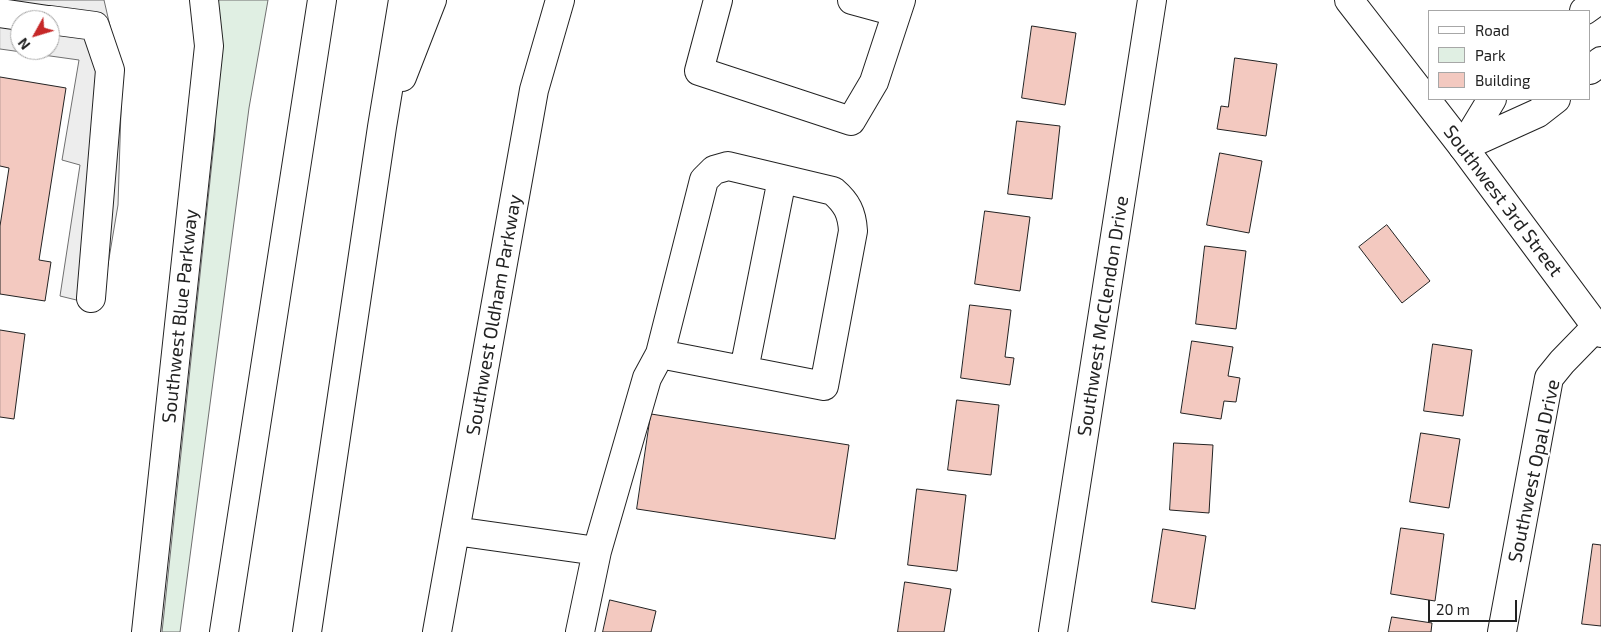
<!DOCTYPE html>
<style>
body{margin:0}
#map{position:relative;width:1601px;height:632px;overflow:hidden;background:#fff;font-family:"Exo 2",sans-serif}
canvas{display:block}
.legend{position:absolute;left:1428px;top:10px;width:162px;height:90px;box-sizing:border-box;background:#fff;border:1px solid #a7a7a7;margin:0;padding:6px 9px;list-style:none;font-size:15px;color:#222}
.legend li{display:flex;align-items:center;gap:10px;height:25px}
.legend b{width:25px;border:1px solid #a7a7a7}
.north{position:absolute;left:10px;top:10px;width:50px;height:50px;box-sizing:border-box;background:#fff;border:1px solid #a7a7a7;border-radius:50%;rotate:231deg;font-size:14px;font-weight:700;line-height:20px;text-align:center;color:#222}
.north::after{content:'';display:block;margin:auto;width:18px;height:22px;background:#c62828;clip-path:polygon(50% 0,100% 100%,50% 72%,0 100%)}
.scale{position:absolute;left:1428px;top:600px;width:89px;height:22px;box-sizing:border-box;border:2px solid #222;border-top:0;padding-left:6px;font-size:15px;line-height:18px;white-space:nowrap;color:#222;-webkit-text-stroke:4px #fff;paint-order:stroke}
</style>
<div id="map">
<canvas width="1601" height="632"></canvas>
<ul class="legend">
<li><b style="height:6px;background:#fff"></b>Road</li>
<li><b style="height:14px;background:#e0efe3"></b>Park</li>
<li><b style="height:14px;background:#f3c9c0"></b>Building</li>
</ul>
<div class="north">N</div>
<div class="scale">20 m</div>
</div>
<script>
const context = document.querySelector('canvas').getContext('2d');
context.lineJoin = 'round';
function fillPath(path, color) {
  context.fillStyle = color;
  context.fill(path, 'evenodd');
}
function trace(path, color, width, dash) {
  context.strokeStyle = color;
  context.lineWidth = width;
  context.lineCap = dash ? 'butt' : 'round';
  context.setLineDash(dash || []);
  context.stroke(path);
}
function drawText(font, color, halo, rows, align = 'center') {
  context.font = font + ' "Exo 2",sans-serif';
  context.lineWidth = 4;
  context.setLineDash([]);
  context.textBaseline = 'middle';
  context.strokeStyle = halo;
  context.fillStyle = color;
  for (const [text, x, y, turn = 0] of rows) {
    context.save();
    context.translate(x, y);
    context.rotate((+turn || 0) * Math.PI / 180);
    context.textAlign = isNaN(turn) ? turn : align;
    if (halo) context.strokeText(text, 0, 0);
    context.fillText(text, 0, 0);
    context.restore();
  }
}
const green = new Path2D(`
 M 219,0 L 268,0 L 249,108 L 180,632 L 162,632 L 215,134 Z`);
fillPath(green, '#e0efe3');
trace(green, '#6f6f6f', 1);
const parking = new Path2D(`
 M 0,0 L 104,0 L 122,78 L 118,205 L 101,306 L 60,296 L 80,165 L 62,160 L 79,60 L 0,49 ZM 20,20 L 50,20 L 50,50 L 20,50 Z`);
fillPath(parking, '#ededed');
trace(parking, '#6f6f6f', 1);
const building = new Path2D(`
 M 1032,26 L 1076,33 L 1065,105 L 1022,98 Z
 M 1235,58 L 1277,64 L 1266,136 L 1217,129 L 1221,106 L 1228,107 Z
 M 0,77 L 66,88 L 39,260 L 51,262 L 45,301 L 0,294 L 0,226 L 9,168 L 0,166 Z
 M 1017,121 L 1060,126 L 1052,199 L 1008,194 Z
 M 1220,153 L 1262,161 L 1249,233 L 1207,225 Z
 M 985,211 L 1030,217 L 1020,291 L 975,284 Z
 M 1387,225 L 1430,281 L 1402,303 L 1359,247 Z
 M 1205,246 L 1246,251 L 1236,329 L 1196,324 Z
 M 970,305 L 1011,310 L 1005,357 L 1014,358 L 1010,385 L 961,378 Z
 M 0,330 L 25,334 L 14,419 L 0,417 Z
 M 1192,341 L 1233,347 L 1228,376 L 1240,378 L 1236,402 L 1224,401 L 1221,419 L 1181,413 Z
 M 1433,344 L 1472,350 L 1463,416 L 1424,411 Z
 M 957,400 L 999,405 L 991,475 L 948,470 Z
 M 651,414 L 849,445 L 835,539 L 637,509 Z
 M 1421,433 L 1460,439 L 1449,508 L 1410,502 Z
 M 1174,443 L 1213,445 L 1209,513 L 1170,510 Z
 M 917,489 L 966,495 L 957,571 L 908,565 Z
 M 1401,528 L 1444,534 L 1435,601 L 1391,594 Z
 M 1163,529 L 1206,536 L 1195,609 L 1152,602 Z
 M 1593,544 L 1601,545 L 1601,626 L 1582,624 Z
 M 905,582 L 951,589 L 944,632 L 898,632 Z
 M 610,600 L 656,611 L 651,632 L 603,632 Z
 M 1392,617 L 1432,623 L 1431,632 L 1389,632 Z`);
fillPath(building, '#f3c9c0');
trace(building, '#222', 1);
const minor = new Path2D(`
 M 718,0 L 699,71 L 851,121 L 874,82 L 901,0
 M 852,0 L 896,12
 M 1584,11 L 1599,0
 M 0,13 L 48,20
 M 50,20 L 95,26 L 110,70 L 91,298
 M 1590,70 L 1601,61
 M 1463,147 L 1538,113 L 1556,99
 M 1463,147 L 1492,99
 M 744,370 L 782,179
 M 455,531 L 597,551 L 580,632
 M 597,551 L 647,378 L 660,354 L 704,180 L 714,170 L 728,166 L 833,191 C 847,203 852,213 853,231 L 824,386 L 660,354
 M 146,632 L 209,46 L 204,0
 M 437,632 L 534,90 L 560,0
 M 1053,632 L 1152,0
 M 1502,632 L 1549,378 L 1562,362 L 1596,327`);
const major = new Path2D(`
 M 1349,0 L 1463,147 L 1601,333`);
const highway = new Path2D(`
 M 402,77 L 432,0
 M 224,632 L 322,0
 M 307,632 L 382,127 L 403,0`);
trace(minor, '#222', 30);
trace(major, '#222', 30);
trace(highway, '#222', 30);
trace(minor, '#fff', 28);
trace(major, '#fff', 28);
trace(highway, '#fff', 28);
drawText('19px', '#222', '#fff', [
 ["Southwest 3rd Street",1503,201,53],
 ["Southwest Oldham Parkway",494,315,-80],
 ["Southwest Blue Parkway",180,316,-84],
 ["Southwest McClendon Drive",1103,316,-81],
 ["Southwest Opal Drive",1534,471,-78]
]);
</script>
